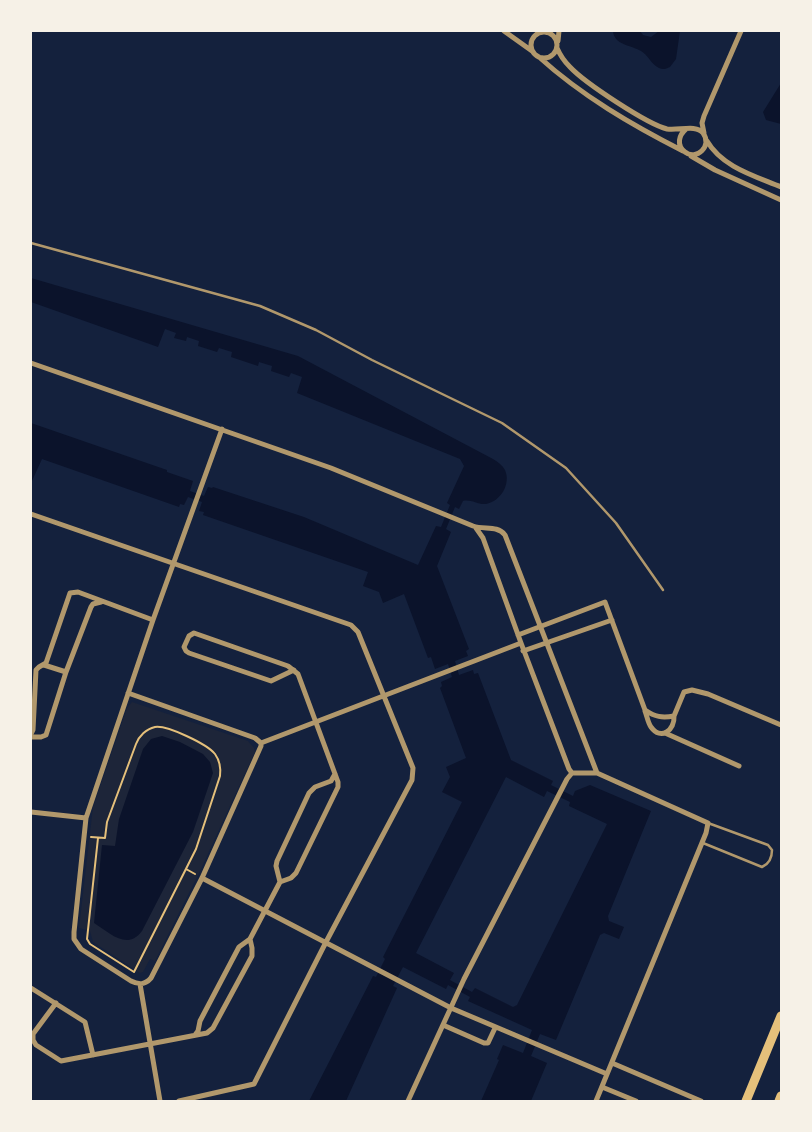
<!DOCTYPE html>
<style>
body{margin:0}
#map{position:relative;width:812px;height:1132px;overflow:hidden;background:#14213d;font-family:Roboto,sans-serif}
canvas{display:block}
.frame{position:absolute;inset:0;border:32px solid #f6f1e7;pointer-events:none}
</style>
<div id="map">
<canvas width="812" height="1132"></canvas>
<div class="frame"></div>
</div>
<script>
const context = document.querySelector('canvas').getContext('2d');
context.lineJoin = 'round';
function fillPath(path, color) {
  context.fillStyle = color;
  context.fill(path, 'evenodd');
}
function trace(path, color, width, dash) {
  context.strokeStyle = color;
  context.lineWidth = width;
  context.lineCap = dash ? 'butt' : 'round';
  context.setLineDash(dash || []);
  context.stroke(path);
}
fillPath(new Path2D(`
 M 132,702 L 248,741 L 254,748 L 255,752 L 200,871 L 155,961 L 150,959 L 143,972 L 140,973 L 93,942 L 90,931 L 79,928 L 93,807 L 127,708 Z`), '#1d2539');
fillPath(new Path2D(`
 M 613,31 L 640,31 L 643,35 L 651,37 L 659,31 L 680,31 L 676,59 L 670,67 C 666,69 663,70 659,68 C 651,64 648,55 641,51 C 631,45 614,45 613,31 Z
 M 781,83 L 781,124 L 766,120 L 763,112 Z
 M 31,278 L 298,356 L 493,459 C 498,462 502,465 505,470 C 511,484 501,501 486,504 C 478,505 471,499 463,501 L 459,509 L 455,507 L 446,529 L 451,532 L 437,566 L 469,649 L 466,651 L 468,656 L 455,661 L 459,675 L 473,670 L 474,674 L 478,673 L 511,760 L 553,781 L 551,785 L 573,796 L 575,791 L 590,785 L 651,811 L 608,916 L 609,921 L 624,927 L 619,939 L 604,933 L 600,935 L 556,1040 L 540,1034 L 531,1056 L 547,1063 L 531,1101 L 481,1101 L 499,1060 L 497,1059 L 503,1045 L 523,1053 L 532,1030 L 468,1001 L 470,997 L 448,985 L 446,989 L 403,967 L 393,986 L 397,988 L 346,1101 L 309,1101 L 373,976 L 376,977 L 385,959 L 383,957 L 462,802 L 442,792 L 450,777 L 446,767 L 466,758 L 440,688 L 442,686 L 441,682 L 452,677 L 448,664 L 435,669 L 431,657 L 428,658 L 404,594 L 383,603 L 379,592 L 363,586 L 368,572 L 203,515 L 204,512 L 199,511 L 202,502 L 188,497 L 184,505 L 180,504 L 179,507 L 42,459 L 31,483 L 31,423 L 167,470 L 167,472 L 193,481 L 190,491 L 204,496 L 208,487 L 212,488 L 213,487 L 304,517 L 418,565 L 436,526 L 441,527 L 450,505 L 447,503 L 464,466 L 460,459 L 297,393 L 302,377 L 291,373 L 289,377 L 271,371 L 272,366 L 259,362 L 258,366 L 231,357 L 232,352 L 219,348 L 217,352 L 198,346 L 199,341 L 187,337 L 186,341 L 174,338 L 176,333 L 165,329 L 158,347 L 31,302 ZM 506,777 L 544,797 L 547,791 L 570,802 L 569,806 L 607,824 L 517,1005 L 513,1007 L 475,988 L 472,992 L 450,980 L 454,973 L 416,953 Z
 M 162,736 L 180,742 L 203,754 L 210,762 L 213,773 L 193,832 L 142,931 C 127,951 110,933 94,923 L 102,845 L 115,846 L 119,819 L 143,749 L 151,739 Z`), '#0b132b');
trace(new Path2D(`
 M 91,837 L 105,838 L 107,822 L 136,744 C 139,736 146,729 155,727 C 167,725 207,744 215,754 C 220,761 221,768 220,776 L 196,849 L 134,972 L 90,944 L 87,939 L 98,838
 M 186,869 L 195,874`), '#e5c07b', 2);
trace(new Path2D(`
 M 31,243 L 260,306 L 316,330 L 372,360 L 502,423 L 566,468 L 616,523 L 663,590
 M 703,843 L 762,867 C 769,864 772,857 772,850 L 768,845 L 708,823`), '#b1986c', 2.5);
trace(new Path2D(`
 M 504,31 L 532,51
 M531 45a13 13 0 1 1 26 0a13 13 0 1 1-26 0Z
 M 558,41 L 559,31
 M 557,48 C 560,55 564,61 570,67 C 585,83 647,124 667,129 C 678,131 696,124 703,133 C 713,146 696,161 685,152 C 676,145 679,135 686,129
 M 539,57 C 582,96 632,125 683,151
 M 704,133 L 702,123 L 704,116 L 741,31
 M 707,141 C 722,167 755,176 781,187
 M 691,156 L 715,170 L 781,200
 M 31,363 L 331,468 L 473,526 C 485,530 497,525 505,535 L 597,773
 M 31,514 L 351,625 L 358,632 L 413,768 L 412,780 L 326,942 L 254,1084 L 179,1101
 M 476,528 L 483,538 L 521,643 L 569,769 L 572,773
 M 518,635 L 605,602 L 645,710 C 655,717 662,718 674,716 L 684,692 L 692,690 L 708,694 L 781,725
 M 523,651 L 612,620
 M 44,665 L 66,672
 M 128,693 L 255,738 L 261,743 L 261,746 L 202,878 L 151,978 C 145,985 139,985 131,981 L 81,949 L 74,939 L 74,932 L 86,818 L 153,620 L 222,429
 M 645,711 C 647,716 648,723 651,727 C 661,741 675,730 674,716
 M 665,733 L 739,766
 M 31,734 L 33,730 L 36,670 L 39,667 L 46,663 L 70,593 L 78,592 L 153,620
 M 31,737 L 41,737 L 46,735 L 66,672 L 91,607 L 93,604 L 101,602
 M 261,743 L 521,643
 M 31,812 L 86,818
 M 202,878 L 451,1008 L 607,1074
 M 280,882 L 276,866 L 277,861 L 309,793 L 315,787 L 331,781 L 335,774
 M 140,984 L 160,1101
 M 31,988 L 85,1022 L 93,1055
 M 56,1003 L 33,1034 L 33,1040 L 36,1045 L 61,1061 L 207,1033 L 213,1028 L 252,956 L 252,948 L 250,939
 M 443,1025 L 484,1043 L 488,1043 L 495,1028
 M 195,1035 L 198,1031 L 200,1021 L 239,947 L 250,939 L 280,882 L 291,878 L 296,873 L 338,787 L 338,782 L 298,674 L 288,666 L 194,633 L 189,636 L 184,647 L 186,651 L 189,653 L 271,681 L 294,670
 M 612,1063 L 701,1101
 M 602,1087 L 636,1101
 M 408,1101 L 464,979 L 567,779 L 572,773 L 597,773 L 708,823 L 706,833 L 596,1101`), '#b1986c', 5);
trace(new Path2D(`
 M 746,1101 L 781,1016
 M 779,1101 L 781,1096`), '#e5c07b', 9);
</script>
